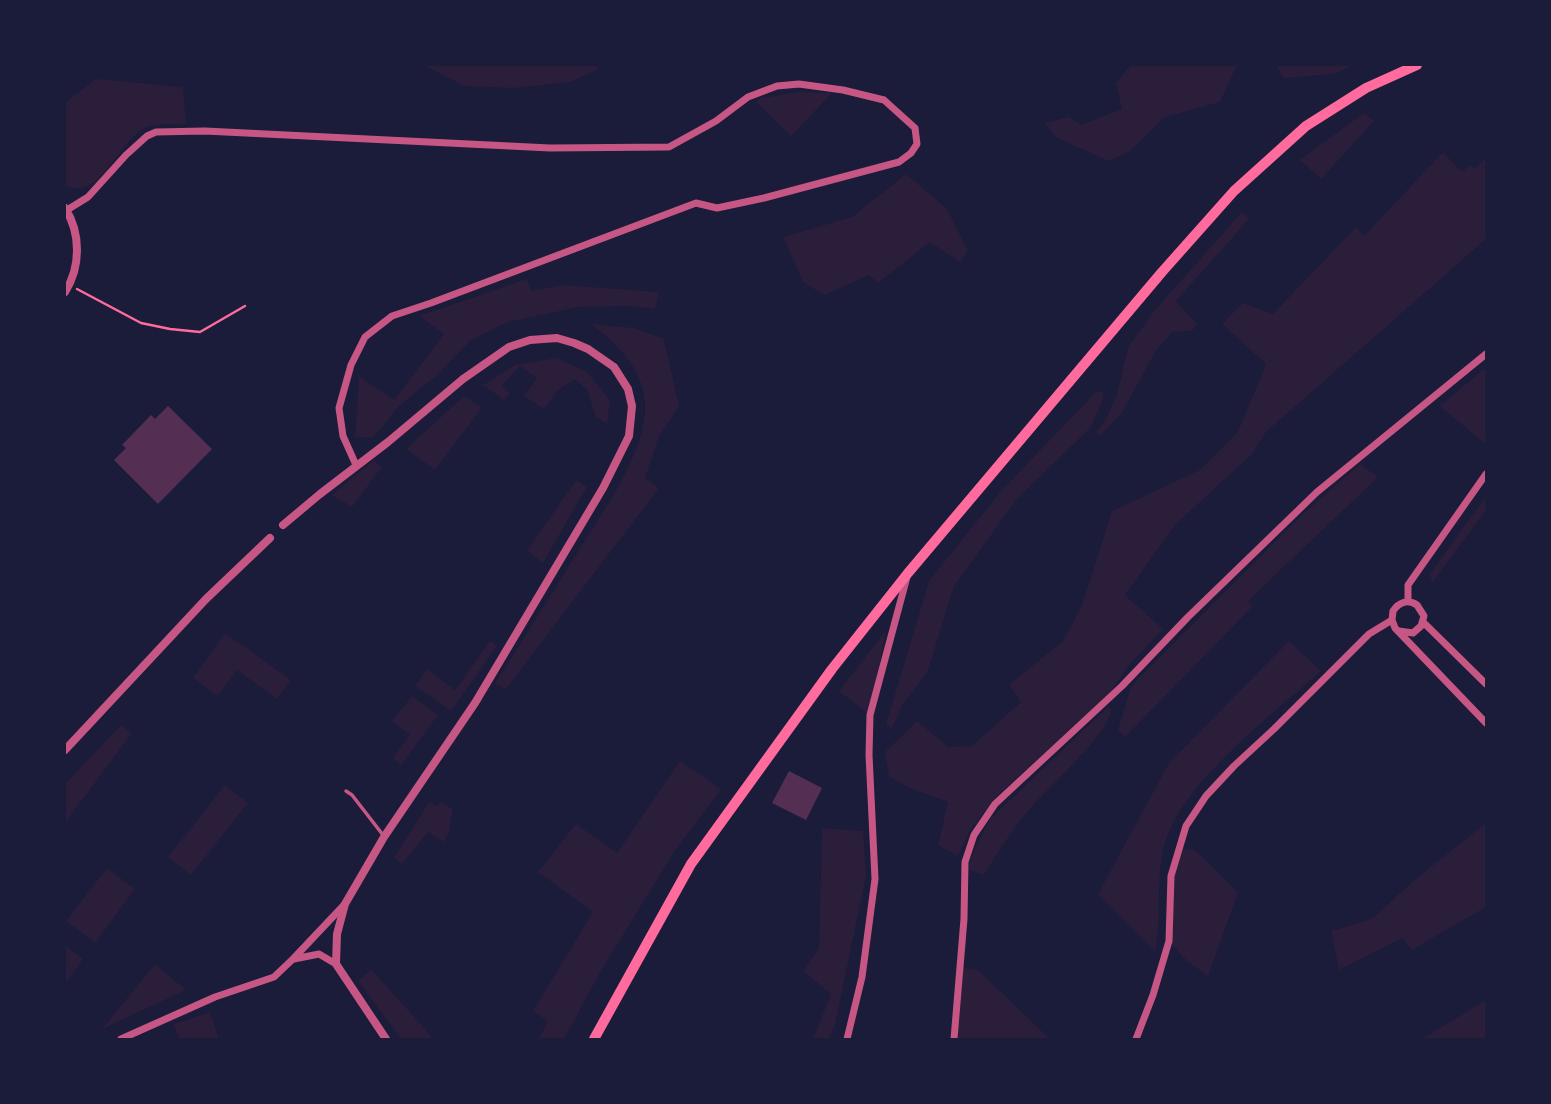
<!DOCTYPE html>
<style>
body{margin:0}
#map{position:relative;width:1551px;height:1104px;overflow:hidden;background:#1b1b3a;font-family:Barlow,sans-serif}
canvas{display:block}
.frame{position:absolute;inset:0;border:66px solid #1b1b3a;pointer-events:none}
</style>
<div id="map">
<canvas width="1551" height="1104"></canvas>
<div class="frame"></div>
</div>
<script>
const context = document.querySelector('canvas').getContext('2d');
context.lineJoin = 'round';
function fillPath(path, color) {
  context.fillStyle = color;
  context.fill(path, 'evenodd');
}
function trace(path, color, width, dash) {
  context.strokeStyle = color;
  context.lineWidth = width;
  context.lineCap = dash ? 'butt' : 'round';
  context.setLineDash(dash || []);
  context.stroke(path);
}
fillPath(new Path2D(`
 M 424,65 L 595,65 L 599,69 L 570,82 L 513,88 L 464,86 Z
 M 1131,65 L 1237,65 L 1220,102 L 1165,117 L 1130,151 L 1109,161 L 1057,138 L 1045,123 L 1069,117 L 1081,125 L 1122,109 L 1116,83 Z
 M 1277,65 L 1352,65 L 1334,74 L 1283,78 Z
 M 96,79 L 183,87 L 186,124 C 175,125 158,123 147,127 C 119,138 99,205 65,185 L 65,103 Z
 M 798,92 L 832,93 L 791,136 L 755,101 L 762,98 Z
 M 1364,113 L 1374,121 L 1321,179 L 1300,160 Z
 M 1443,152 L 1462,172 L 1470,165 L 1474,169 L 1486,158 L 1486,239 L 1266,432 L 1251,455 L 1175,525 L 1125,595 L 1163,629 L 1130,664 L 1110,693 L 998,795 L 971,828 L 958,856 L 938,845 L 948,802 L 910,788 L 889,777 L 885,752 L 917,721 L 948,747 L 972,746 L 1021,702 L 1009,685 L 1063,641 L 1082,605 L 1112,511 L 1200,470 L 1238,432 L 1266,364 L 1222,324 L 1243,303 L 1273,314 L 1356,227 L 1364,236 Z
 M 906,174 L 947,209 L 968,251 L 960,262 L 930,242 L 878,283 L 869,275 L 824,295 L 803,282 L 783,237 L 852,217 Z
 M 1242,212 L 1249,219 L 1176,301 L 1197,324 L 1192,331 L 1172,332 L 1155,352 L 1122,413 L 1100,436 L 1096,432 L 1106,419 L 1117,395 L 1128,347 L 1155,310 Z
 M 527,279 L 531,291 L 563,285 L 659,292 L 655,309 L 630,306 L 579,307 L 508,322 L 470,341 L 436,376 L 399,406 L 374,437 L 355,437 L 359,376 L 394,400 L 444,334 L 419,316 Z
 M 591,324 L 634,328 L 664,339 L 679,406 L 659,436 L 645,478 L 659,488 L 506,689 L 495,684 L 616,491 C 656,419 661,377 591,324 Z
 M 556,358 L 586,371 L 610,400 L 607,424 L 595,416 L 588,391 L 575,379 L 558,390 L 544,409 L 524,396 L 537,378 L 520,366 L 502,386 L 510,394 L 504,400 L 483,385 L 515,365 Z
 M 1486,367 L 1486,445 L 1440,406 Z
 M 1096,392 L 1103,392 L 1103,399 L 1091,427 L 1017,499 L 954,586 L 927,673 L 902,705 L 892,729 L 886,724 L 929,581 L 1002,490 Z
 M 464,396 L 482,408 L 435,470 L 406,449 Z
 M 374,460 L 382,467 L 352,507 L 332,495 Z
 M 1360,464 L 1378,477 L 1248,601 L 1253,606 L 1125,737 L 1118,730 L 1131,687 L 1139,678 L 1303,514 Z
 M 576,480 L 587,487 L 543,563 L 527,551 Z
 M 1486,496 L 1486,510 L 1432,583 L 1430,574 Z
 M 886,630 L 870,715 L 839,691 Z
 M 225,633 L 291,680 L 277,699 L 237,670 L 218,696 L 193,678 Z
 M 490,641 L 497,646 L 451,711 L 415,686 L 427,669 L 455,690 Z
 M 1289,641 L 1321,671 C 1272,715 1178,785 1163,850 C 1156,884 1162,918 1155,951 L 1098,894 L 1169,763 Z
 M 412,696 L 438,715 L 401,765 L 393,758 L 410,735 L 392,721 Z
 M 1108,707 L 1111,709 C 1111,733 1044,791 1027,812 C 1011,832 997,853 984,875 L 968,869 L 974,850 L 990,819 Z
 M 121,725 L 132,733 L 65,823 L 65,784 Z
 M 680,761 L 721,789 L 676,849 L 602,969 L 564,1039 L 539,1039 L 548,1021 L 533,1011 L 593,912 L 538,872 L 576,824 L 617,853 Z
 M 225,785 L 248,803 L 191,875 L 168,857 Z
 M 429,802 L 437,806 L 440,802 L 453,809 L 449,832 L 444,842 L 428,832 L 402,864 L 394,858 Z
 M 1486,823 L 1486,907 L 1412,950 L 1402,938 L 1339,970 L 1331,931 L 1372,919 L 1412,882 Z
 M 822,828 L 863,831 L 866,876 L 835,1024 L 829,1039 L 813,1039 L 831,994 L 803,971 L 819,948 Z
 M 1194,849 L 1238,893 L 1208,976 L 1187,961 L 1169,941 L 1171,876 L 1179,851 Z
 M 107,868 L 135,889 L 95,943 L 66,921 Z
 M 65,945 L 83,959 L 65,984 Z
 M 155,964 L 186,990 L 102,1029 Z
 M 960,967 L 979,971 L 1050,1039 L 954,1039 Z
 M 371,969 L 425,1029 L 432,1039 L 401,1039 L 358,981 Z
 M 1486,1000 L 1486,1039 L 1422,1039 Z
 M 210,1012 L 219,1039 L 179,1039 L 174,1024 Z`), '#2a1e3b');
fillPath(new Path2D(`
 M 168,406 L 212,449 L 158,504 L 114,460 L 126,448 L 122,445 L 151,415 L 155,419 Z
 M 789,771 L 822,788 L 806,820 L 772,803 Z`), '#542f53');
trace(new Path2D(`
 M 77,289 L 141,323 L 170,329 L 200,332 L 245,306`), '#ff6b9d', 2.5);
trace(new Path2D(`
 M 346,791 L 352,795 L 383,835`), '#c65784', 3.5);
trace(new Path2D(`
 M 67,210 L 88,197 L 126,155 L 147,136 L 156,132 L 205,131 L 550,148 L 669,147 L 716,121 L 748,97 L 777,86 L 799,84 L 843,90 L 884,100 L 915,128 L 917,144 L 911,153 L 899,162 L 764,198 L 717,208 L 696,203 L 431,303 L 392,316 L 365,337 L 351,365 L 339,408 L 343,436 L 356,465
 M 1408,601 L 1408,585 L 1486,474
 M 1423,622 L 1486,684
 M 1399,631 L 1413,633 L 1421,626 L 1424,616 L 1417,605 C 1408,599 1399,602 1393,611 L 1392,620 L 1395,628 L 1486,723
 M 294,959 L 319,954 L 336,964
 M 121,1039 L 215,997 L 274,977 L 293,959 L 344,905
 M 847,1039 L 862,977 L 875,879 L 869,755 L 870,715 L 907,577
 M 954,1039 L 964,919 L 965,862 L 974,835 L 995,804 L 1122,686 L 1188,617 L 1317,492 L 1486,354
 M 1136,1039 L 1153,995 L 1169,941 L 1171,876 L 1186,826 L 1206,796 L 1234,766 L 1274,729 L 1369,634 L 1392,620`), '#c65784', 7);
trace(new Path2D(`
 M 65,208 C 81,233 81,267 65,292
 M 283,525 L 320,494 L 388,442 L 463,379 L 509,347 L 530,340 L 557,338 L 574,343 L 588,349 L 614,367 L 628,389 L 632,406 L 629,436 L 603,488 L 475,703 L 384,837 L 345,904 L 337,934 L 336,964 L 386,1039
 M 65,750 L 206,599 L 270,538`), '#c65784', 8);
trace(new Path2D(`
 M 594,1039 L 691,864 L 832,669 L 908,573 L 1162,272 L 1234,191 L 1306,126 L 1366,88 L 1417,65`), '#ff6b9d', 10);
</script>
